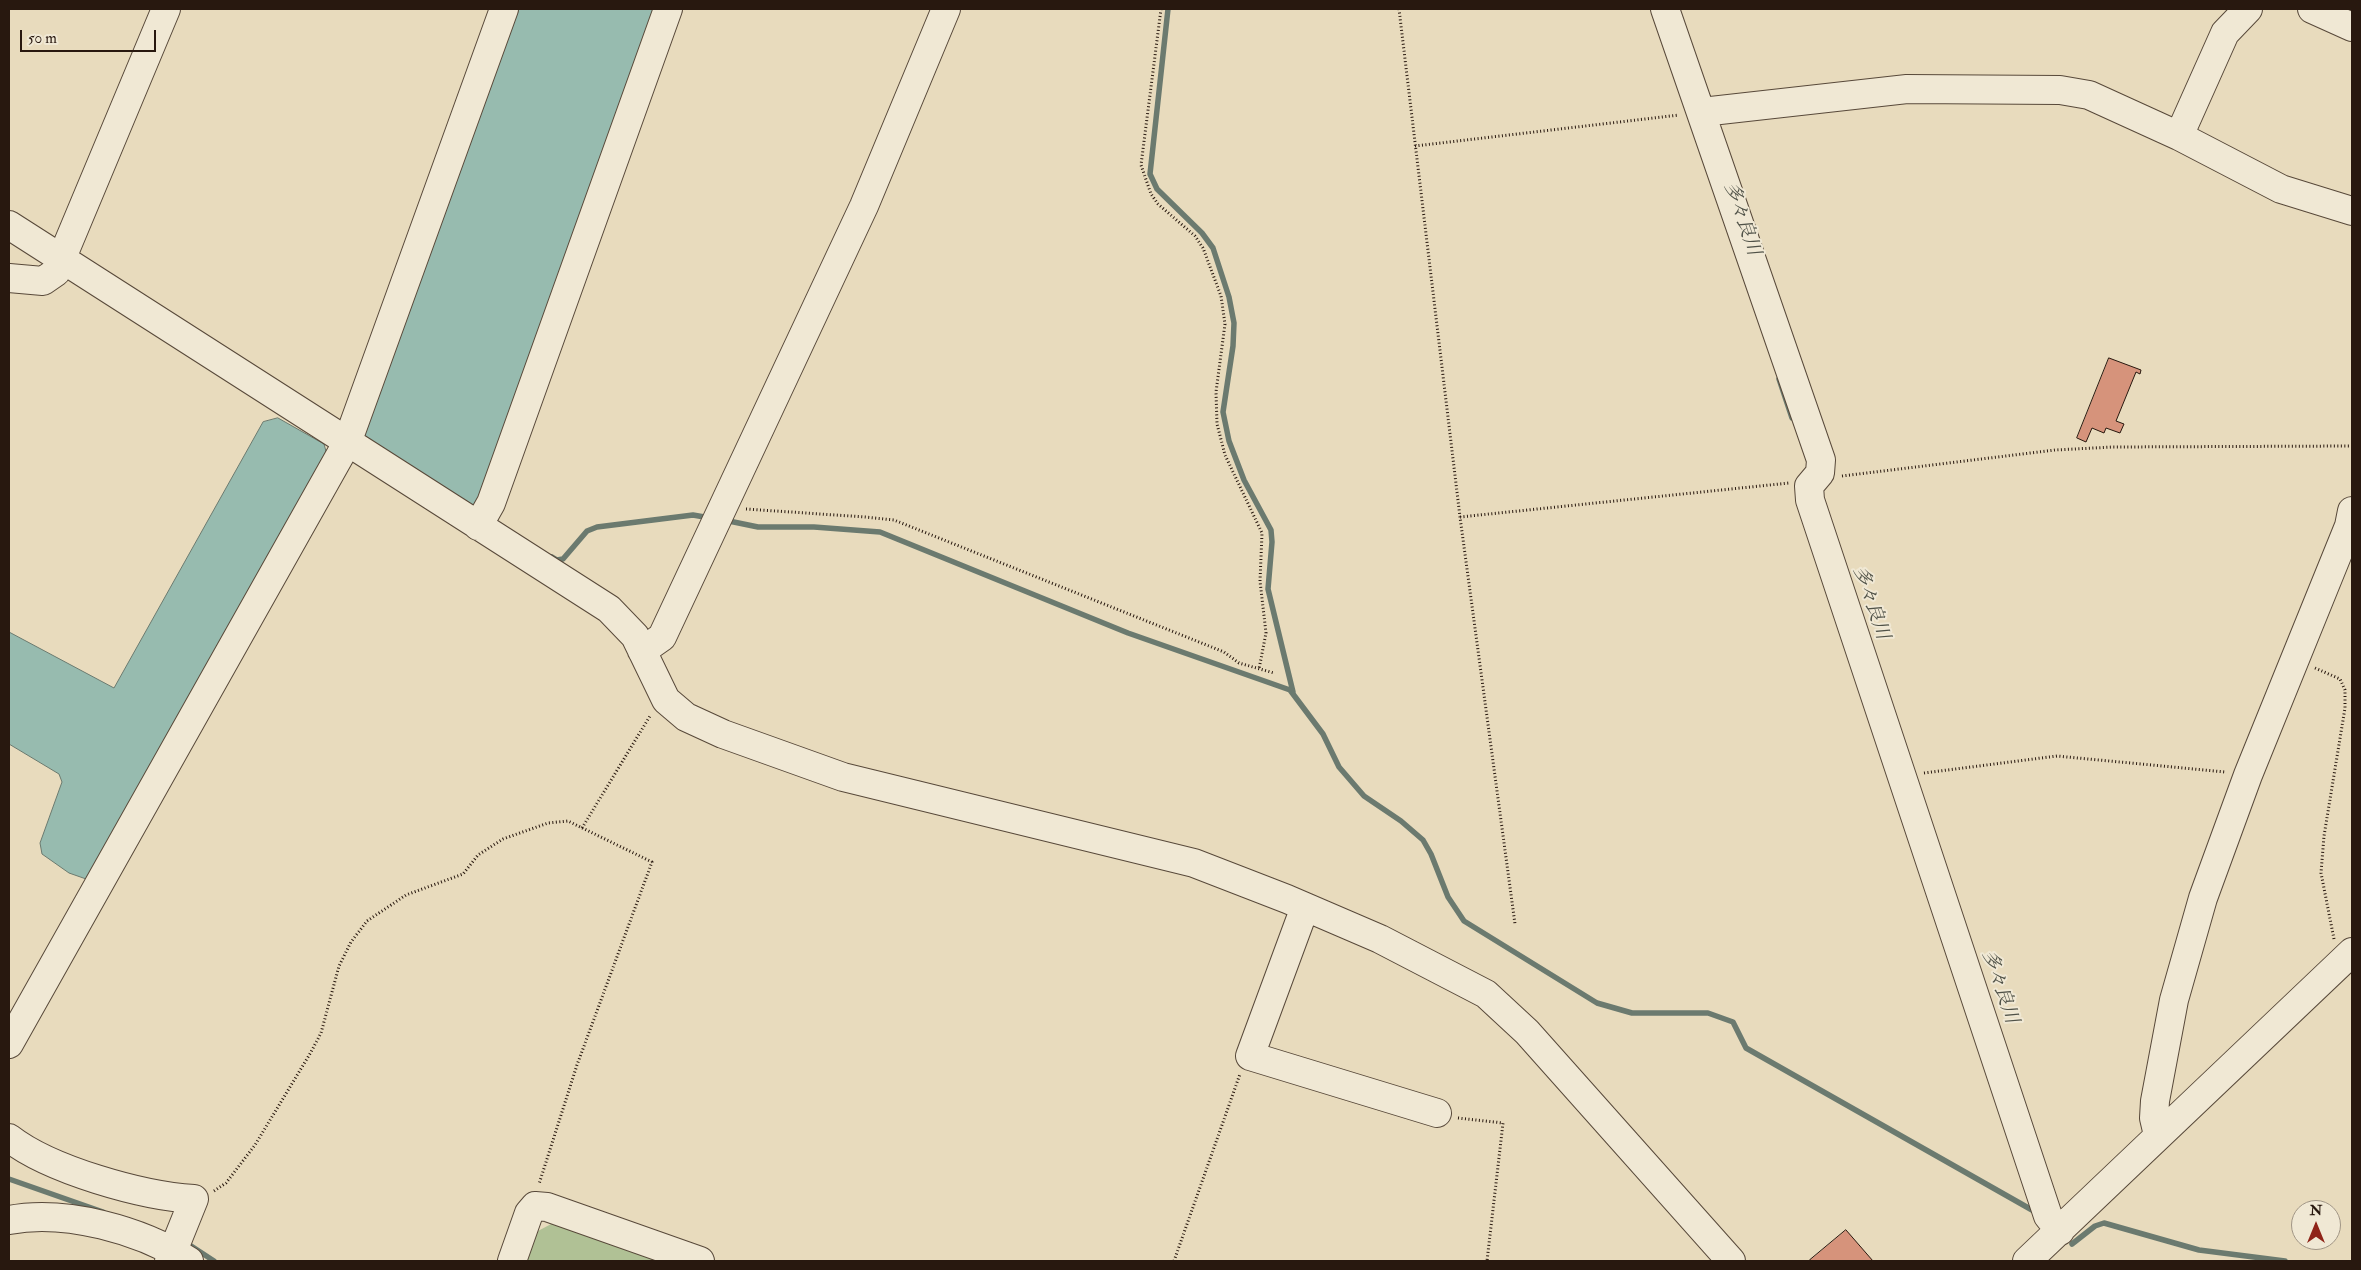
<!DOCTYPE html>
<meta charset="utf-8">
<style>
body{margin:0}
#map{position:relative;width:2361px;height:1270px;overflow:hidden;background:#e8dbbd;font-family:"IM FELL Double Pica",serif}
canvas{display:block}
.frame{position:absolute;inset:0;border:10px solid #28180f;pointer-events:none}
.north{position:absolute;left:2291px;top:1200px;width:50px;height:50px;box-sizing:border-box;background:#f0e8d4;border:1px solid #a09585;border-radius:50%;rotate:0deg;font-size:14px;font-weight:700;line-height:20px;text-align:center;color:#28180f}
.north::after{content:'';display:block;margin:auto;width:18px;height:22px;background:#8f2418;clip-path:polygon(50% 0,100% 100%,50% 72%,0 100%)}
.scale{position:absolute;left:20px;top:30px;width:136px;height:22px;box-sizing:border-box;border:2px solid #28180f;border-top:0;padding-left:6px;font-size:15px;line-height:18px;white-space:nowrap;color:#28180f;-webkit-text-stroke:4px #f0e8d4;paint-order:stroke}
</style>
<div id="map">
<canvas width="2361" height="1270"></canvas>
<div class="frame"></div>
<div class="north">N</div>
<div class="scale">50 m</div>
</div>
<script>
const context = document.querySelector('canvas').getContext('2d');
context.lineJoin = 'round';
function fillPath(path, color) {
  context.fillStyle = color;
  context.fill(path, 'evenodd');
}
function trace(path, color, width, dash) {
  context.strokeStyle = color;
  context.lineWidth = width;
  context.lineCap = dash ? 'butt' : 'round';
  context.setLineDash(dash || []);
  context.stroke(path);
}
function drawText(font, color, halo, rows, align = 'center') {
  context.font = font + ' "IM FELL Double Pica","Noto Serif JP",serif';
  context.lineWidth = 4;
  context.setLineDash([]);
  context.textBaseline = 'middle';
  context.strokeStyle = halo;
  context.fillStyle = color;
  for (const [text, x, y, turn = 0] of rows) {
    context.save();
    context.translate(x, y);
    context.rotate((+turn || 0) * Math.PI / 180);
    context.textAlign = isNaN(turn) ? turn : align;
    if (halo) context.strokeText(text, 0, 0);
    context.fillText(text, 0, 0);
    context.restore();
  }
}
fillPath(new Path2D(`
 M 553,1223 L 663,1261 L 526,1261 L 538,1231 Z`), '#b0c195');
const water = new Path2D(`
 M 516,9 L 656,9 L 480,503 L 471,506 L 361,443 Z
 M 278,418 L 324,444 L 327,455 L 89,880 L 69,873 L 42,854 L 40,843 L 62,782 L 59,774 L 9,744 L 9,632 L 114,688 L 263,422 Z`);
fillPath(water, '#97bbaf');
trace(water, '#6b7a6f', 1);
trace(new Path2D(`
 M 1168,9 L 1150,174 L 1157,189 L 1202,233 L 1213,248 L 1229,297 L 1234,323 L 1233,346 L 1223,412 L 1229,441 L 1244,480 L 1271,530 L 1272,542 L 1268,589 L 1293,692
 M 1779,379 L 1792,418
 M 724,520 L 758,527 L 814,527 L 880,532 L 1128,633 L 1290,690 L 1323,734 L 1339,767 L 1364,796 L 1401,821 L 1423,840 L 1431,854 L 1448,897 L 1464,921 L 1597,1003 L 1632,1013 L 1708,1013 L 1733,1022 L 1746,1048 L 2032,1210
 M 552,557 L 557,560 L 563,559 L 587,531 L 597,527 L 693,515 L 710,518
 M 9,1179 L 103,1212
 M 185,1242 L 214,1261
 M 2072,1244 L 2095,1226 L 2104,1223 L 2199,1250 L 2285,1261`), '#6b7a6f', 5.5);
const building = new Path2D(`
 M 2109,358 L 2141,370 L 2140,374 L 2136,372 L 2116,421 L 2124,424 L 2120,433 L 2106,428 L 2104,433 L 2092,428 L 2086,442 L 2077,438 Z
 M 1846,1230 L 1873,1261 L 1812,1261 L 1810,1260 Z`);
fillPath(building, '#d6937b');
trace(building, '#28180f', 1);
const minor = new Path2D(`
 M 1665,9 L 1821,460 L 1820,473 L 1809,486 L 1810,500 L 2048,1216 L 2060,1231
 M 2312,9 L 2352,27
 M 1702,112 L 1907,89 L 2060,90 L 2089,95 L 2179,136 L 2281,189 L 2352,211
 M 2179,136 L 2225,33 L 2248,9
 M 9,225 L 609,609 L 635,636 L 666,700 L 686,717 L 723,734 L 843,777 L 1194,863 L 1287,899 L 1380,939 L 1486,994 L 1527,1032 L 1731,1261
 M 9,278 L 43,281 L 56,272 L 166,9
 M 478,526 L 491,503 L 668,9
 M 642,651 L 662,637 L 864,206 L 946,9
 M 1305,907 L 1250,1056 L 1437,1113
 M 9,1044 L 347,443 L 504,9
 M 2158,1135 L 2154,1118 L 2155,1101 L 2174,1000 L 2203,898 L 2248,775 L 2349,526 L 2352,511
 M 9,1138 C 50,1170 142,1196 194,1199 L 169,1261
 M 9,1220 C 65,1209 141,1230 189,1261
 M 512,1261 L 529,1213 L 535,1206 L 547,1207 L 700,1261
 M 2027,1261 L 2352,952`);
trace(minor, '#58493a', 30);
trace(new Path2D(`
 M 1161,9 L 1141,165 L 1151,194 L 1158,204 L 1195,236 L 1203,248 L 1221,296 L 1225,324 L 1216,392 L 1217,424 L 1225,455 L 1262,533 L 1260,581 L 1266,633 L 1259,669
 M 1399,9 L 1460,517 L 1515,924
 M 1415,146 L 1679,115
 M 1842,476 L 2055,450 L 2113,447 L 2352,446
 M 746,509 L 865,517 L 894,520 L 1224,652 L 1239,663 L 1274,673
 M 1460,517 L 1789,483
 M 2315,668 L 2340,679 L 2345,690 L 2345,708 L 2324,836 L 2321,873 L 2334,939
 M 1924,773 L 2057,756 L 2225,772
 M 582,828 L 650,716
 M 1458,1118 L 1503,1123 L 1487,1261
 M 214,1191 L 226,1183 L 255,1145 L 311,1052 L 321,1033 L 339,966 L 351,942 L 367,921 L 406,895 L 463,874 L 478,855 L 503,839 L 548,823 L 568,821 L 652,862 L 577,1065 L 539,1184
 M 1174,1261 L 1240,1074`), '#28180f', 3, [1, 2.5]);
trace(minor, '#f0e8d4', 28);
drawText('italic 19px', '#4f5147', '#f0e8d4', [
 ["多々良川",1741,219,71],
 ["多々良川",1870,603,71],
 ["多々良川",1999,987,71]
]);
</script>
